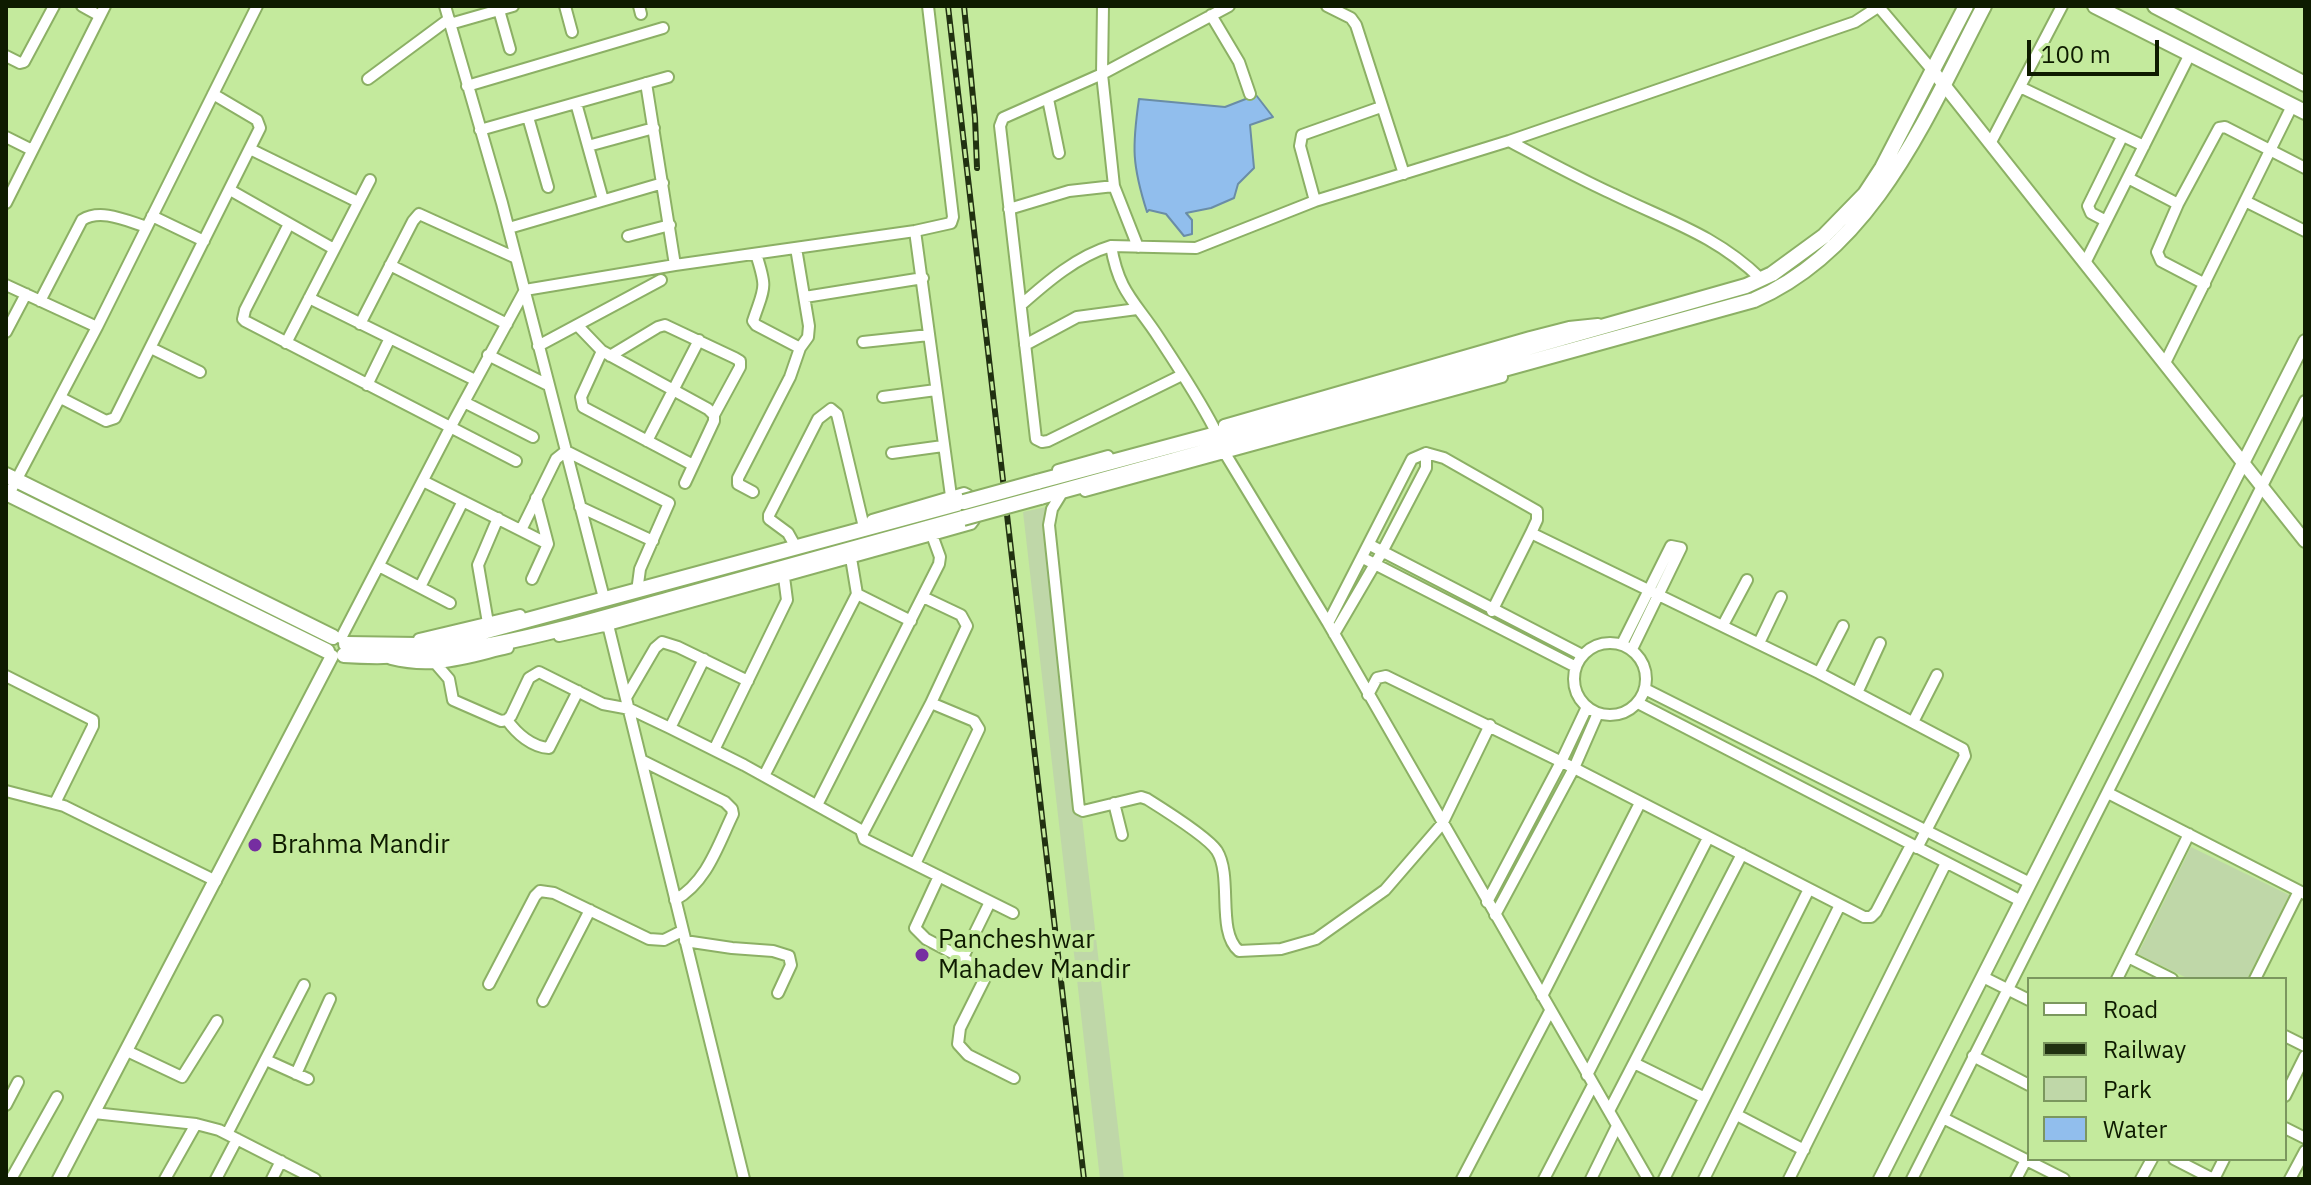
<!DOCTYPE html>
<style>
body{margin:0}
#map{position:relative;width:2311px;height:1185px;overflow:hidden;background:#c4ea9d;font-family:"IBM Plex Sans",sans-serif}
canvas{display:block}
.frame{position:absolute;inset:0;border:8px solid #0e1b00;pointer-events:none}
.legend{position:absolute;left:2027px;top:977px;width:260px;height:184px;box-sizing:border-box;background:#c4ea9d;border:2px solid #7b975e;margin:0;padding:10px 14px;list-style:none;font-size:24px;color:#0e1b00}
.legend li{display:flex;align-items:center;gap:16px;height:40px}
.legend b{width:40px;border:2px solid #7b975e}
.scale{position:absolute;left:2027px;top:40px;width:132px;height:36px;box-sizing:border-box;border:4px solid #0e1b00;border-top:0;padding-left:10px;font-size:24px;line-height:28px;white-space:nowrap;color:#0e1b00;-webkit-text-stroke:6px #c4ea9d;paint-order:stroke}
</style>
<div id="map">
<canvas width="2311" height="1185"></canvas>
<div class="frame"></div>
<ul class="legend">
<li><b style="height:10px;background:#fff"></b>Road</li>
<li><b style="height:10px;background:#213111"></b>Railway</li>
<li><b style="height:22px;background:#bfd7a8"></b>Park</li>
<li><b style="height:22px;background:#91beed"></b>Water</li>
</ul>
<div class="scale">100 m</div>
</div>
<script>
const context = document.querySelector('canvas').getContext('2d');
context.lineJoin = 'round';
function fillPath(path, color) {
  context.fillStyle = color;
  context.fill(path, 'evenodd');
}
function trace(path, color, width, dash) {
  context.strokeStyle = color;
  context.lineWidth = width;
  context.lineCap = dash ? 'butt' : 'round';
  context.setLineDash(dash || []);
  context.stroke(path);
}
function drawText(font, color, halo, rows, align = 'center') {
  context.font = font + ' "IBM Plex Sans",sans-serif';
  context.lineWidth = 8;
  context.setLineDash([]);
  context.textBaseline = 'middle';
  context.strokeStyle = halo;
  context.fillStyle = color;
  for (const [text, x, y, turn = 0] of rows) {
    context.save();
    context.translate(x, y);
    context.rotate((+turn || 0) * Math.PI / 180);
    context.textAlign = isNaN(turn) ? turn : align;
    if (halo) context.strokeText(text, 0, 0);
    context.fillText(text, 0, 0);
    context.restore();
  }
}
fillPath(new Path2D(`
 M 1046,507 L 1124,1179 L 1100,1179 L 1023,512 Z
 M 2191,847 L 2289,895 L 2247,979 L 2189,979 L 2138,954 Z`), '#bfd7a8');
const water = new Path2D(`
 M 1256,95 L 1273,117 L 1250,125 L 1254,168 L 1238,184 L 1234,198 L 1211,208 L 1186,213 L 1192,220 L 1192,234 L 1184,236 L 1166,214 L 1149,210 L 1147,212 C 1132,165 1132,147 1139,99 L 1225,107 Z`);
fillPath(water, '#91beed');
trace(water, '#6a8da6', 2);
const minor = new Path2D(`
 M 82,6 L 100,16
 M 445,6 L 502,203 L 603,594
 M 565,6 L 572,32
 M 639,6 L 641,14
 M 1103,6 L 1102,74 L 1114,186 L 1138,247
 M 1327,6 L 1351,18 L 1356,25 L 1404,174
 M 1878,6 L 1933,71
 M 499,10 L 510,49
 M 1211,15 L 1239,62 L 1250,94
 M 450,24 L 513,6
 M 6,56 L 20,63 L 24,62 L 54,6
 M 368,79 L 449,19
 M 646,83 L 675,265
 M 467,86 L 663,28
 M 2020,87 L 2144,146
 M 1048,99 L 1059,153
 M 576,103 L 603,200
 M 528,117 L 548,187
 M 480,130 L 668,77
 M 6,137 L 32,150
 M 1509,141 C 1543,159 1578,178 1613,194 C 1668,221 1716,235 1761,279
 M 1991,142 L 2062,6
 M 588,146 L 654,128
 M 250,149 L 358,202
 M 2128,178 L 2178,204
 M 230,190 L 334,249
 M 1315,201 L 1300,146 L 1302,135 L 1381,107
 M 2245,201 L 2305,231
 M 6,203 L 105,6
 M 1009,209 L 1069,191 L 1114,186
 M 152,216 L 204,241
 M 2106,221 L 2091,213 L 2088,206 L 2122,137
 M 289,224 L 245,310 L 243,319 L 245,321 L 516,461
 M 509,228 L 663,183
 M 915,231 L 951,496
 M 628,236 L 670,225
 M 1111,246 C 1119,293 1135,301 1159,338 C 1178,367 1198,397 1214,428
 M 796,248 L 809,326 L 808,337 L 800,348
 M 2085,263 L 2190,54
 M 390,265 L 507,324
 M 2205,284 L 2161,261 L 2157,252 L 2178,204 L 2219,128 L 2225,127 L 2305,168
 M 6,285 L 97,327
 M 805,297 L 923,278
 M 309,298 L 475,380
 M 40,301 L 82,220 C 101,208 127,221 147,227
 M 1021,305 C 1047,282 1077,256 1111,246 L 1196,248 L 1315,201 L 1509,141 L 1855,22 L 1878,7
 M 360,324 L 413,221 L 419,214 L 516,258
 M 577,325 L 602,351 L 708,409 L 714,415 L 714,421 L 685,483
 M 6,332 L 26,294
 M 863,342 L 929,335
 M 286,343 L 370,180
 M 1025,345 L 1077,317 L 1137,309
 M 538,346 L 661,280
 M 151,348 L 200,372
 M 602,351 L 581,397 L 583,407 L 693,465
 M 488,355 L 548,385
 M 610,356 L 658,327 L 665,325 L 735,358 L 740,361 L 740,367 L 714,415
 M 2165,363 L 2292,106
 M 1182,375 L 1048,441 L 1042,442 L 1036,439 L 1000,126 L 1003,118 L 1102,74 L 1229,6
 M 367,385 L 390,338
 M 883,397 L 936,390
 M 61,398 L 106,421 L 115,418 L 260,128 L 257,120 L 213,94
 M 464,402 L 533,437
 M 1224,425 L 1530,337 L 1569,327 L 1598,324
 M 647,441 L 699,340
 M 892,453 L 943,446
 M 1226,455 L 1328,623 L 1648,1179
 M 1058,470 L 1108,456
 M 423,481 L 548,544
 M 1085,491 L 1502,377
 M 753,492 L 738,484 L 738,478 L 790,377 L 800,348 L 756,325 L 753,321 C 764,287 768,291 756,254
 M 9,494 L 97,327 L 257,6
 M 1060,496 L 1052,509 L 1049,525 L 1079,809 L 1083,811 L 1141,797 L 1147,799 C 1163,809 1208,837 1217,851 C 1233,877 1216,932 1239,951 L 1281,949 L 1316,939 L 1385,890 L 1442,824 L 1490,725
 M 580,507 L 653,541
 M 521,530 L 556,459 L 566,451 L 669,503 L 640,569 L 638,584
 M 1531,533 L 1819,673 L 1963,749 L 1965,756 L 1917,848
 M 793,542 L 788,533 L 769,519 L 769,515 L 818,419 L 831,409 L 837,414 L 863,523
 M 1370,545 L 1582,655
 M 1363,558 L 1576,667
 M 379,566 L 450,603
 M 532,579 L 548,544 L 536,498
 M 420,587 L 463,501
 M 857,594 L 911,621
 M 488,623 L 478,565 L 498,518
 M 1328,623 L 1412,459 L 1426,453 L 1444,458 L 1537,511 L 1537,520 L 1531,533 L 1492,611
 M 608,625 L 744,1179
 M 1723,625 L 1747,580
 M 1334,634 L 1382,552 L 1426,468 L 1426,453
 M 559,636 L 608,625 L 932,535 L 971,524 L 974,520 L 968,495 L 964,493 L 872,520
 M 341,638 L 450,428 L 525,290 L 675,265 L 915,231 L 951,223 L 953,217 L 928,6
 M 419,639 L 520,615
 M1574 679a36 36 0 1 1 72 0a36 36 0 1 1-72 0Z
 M 1759,643 L 1781,597
 M 1622,644 L 1671,546 L 1681,548 L 1632,649
 M 391,659 C 434,670 465,658 508,648
 M 436,664 L 449,679 L 453,700 L 501,721 L 507,720 L 511,716 L 529,678 L 539,672 L 603,704 L 630,709 L 670,728 L 744,765 L 861,830 L 864,839 L 1013,913
 M 1819,673 L 1843,626
 M 6,676 L 93,720 L 93,726 L 55,803
 M 1645,689 L 2030,883
 M 1857,693 L 1880,643
 M 1368,695 L 1377,678 L 1386,676 L 1574,768 L 1864,917 L 1871,917 L 1876,912 L 1911,845
 M 627,696 L 655,648 L 662,642 L 678,647 L 748,681
 M 1638,703 L 2021,901
 M 507,720 C 517,734 532,747 549,748 L 578,691
 M 1913,722 L 1937,675
 M 670,728 L 704,659
 M 714,750 L 787,600 L 784,577
 M 643,761 L 725,802 L 732,809 L 733,814 C 718,845 707,882 675,900
 M 764,776 L 857,594 L 851,558
 M 6,791 L 64,806 L 216,881
 M 2108,793 L 2305,894
 M 1114,803 L 1122,835
 M 817,805 L 939,564 L 940,557 L 932,535
 M 863,833 L 931,703 L 967,626 L 961,615 L 923,597
 M 915,864 L 979,729 L 974,721 L 931,703
 M 939,876 L 915,928 L 926,939 L 985,970 L 986,976 L 960,1028 L 958,1044 L 968,1055 L 1014,1078
 M 1487,902 L 1561,762 L 1587,707
 M 1495,915 L 1574,768 L 1598,713
 M 685,941 L 732,948 L 773,951 L 789,956 L 791,965 L 778,993
 M 963,957 L 990,902
 M 2128,957 L 2172,979
 M 1983,977 L 2029,1000
 M 2117,979 L 2189,834
 M 2255,979 L 2299,891
 M 489,984 L 535,896 L 540,891 L 554,893 L 649,939 L 664,940 L 682,931
 M 1542,996 L 1640,803
 M 543,1001 L 590,910
 M 2285,1036 L 2305,1046
 M 127,1051 L 182,1077 L 217,1021
 M 1973,1056 L 2029,1085
 M 266,1060 L 308,1079
 M 1634,1063 L 1703,1097
 M 296,1074 L 330,999
 M 1587,1075 L 1708,838
 M 2285,1096 L 2305,1056
 M 6,1105 L 18,1082
 M 1609,1111 L 1742,854
 M 94,1113 L 196,1124 L 219,1130 L 315,1179
 M 1737,1115 L 1804,1150
 M 1943,1118 L 2064,1179
 M 2285,1128 L 2305,1138
 M 227,1134 L 304,985
 M 2174,1159 L 2213,1179
 M 11,1179 L 57,1097
 M 165,1179 L 196,1124
 M 216,1179 L 237,1139
 M 272,1179 L 281,1161
 M 1462,1179 L 1550,1011
 M 1544,1179 L 1593,1085
 M 1591,1179 L 1617,1126
 M 1664,1179 L 1809,889
 M 1704,1179 L 1840,905
 M 1789,1179 L 1946,863
 M 1912,1179 L 2305,401
 M 2016,1179 L 2026,1160
 M 2141,1179 L 2152,1159
 M 2214,1179 L 2224,1159
 M 2290,1179 L 2305,1151`);
const tertiary = new Path2D(`
 M 1933,71 L 2305,541
 M 59,1179 L 332,656
 M 1880,1179 L 2305,341`);
const secondary = new Path2D(`
 M 2095,6 L 2305,112
 M 2155,6 L 2305,84
 M 6,475 L 333,637
 M 1037,482 L 1358,396 L 1746,286 L 1772,274 L 1824,236 L 1865,194 L 1882,168 L 1966,6
 M 6,493 L 327,651
 M 1040,497 L 1754,300 C 1874,248 1927,115 1984,6
 M 346,644 L 417,645 L 446,642 L 964,502
 M 344,655 C 457,663 562,629 670,599 C 768,572 865,545 963,518`);
trace(minor, '#8cb065', 14);
trace(tertiary, '#8cb065', 16);
trace(secondary, '#8cb065', 18);
trace(minor, '#fff', 10);
trace(tertiary, '#fff', 12);
trace(secondary, '#fff', 14);
const rail = new Path2D(`
 M 948,6 L 1084,1179
 M 964,6 L 975,118 L 977,168`);
trace(rail, '#213111', 6);
trace(rail, '#c4ea9d', 3, [9]);
const secondaryBridge = new Path2D(`
 M 964,502 L 1037,482
 M 963,518 L 1040,497`);
trace(secondaryBridge, '#8cb065', 18, []);
trace(secondaryBridge, '#fff', 14);
for (const [x, y, r, color] of [
 [255,845,8,"#762ea1"],
 [922,955,8,"#762ea1"]
]) {
  const dot = new Path2D();
  dot.arc(x, y, r, 0, 2 * Math.PI);
  context.fillStyle = color;
  context.fill(dot);
  trace(dot, '#c4ea9d', 3);
}
drawText('26px', '#0e1b00', '#c4ea9d', [
 ["Brahma Mandir",271,845],
 ["Pancheshwar",938,940],
 ["Mahadev Mandir",938,970]
], 'left');
</script>
